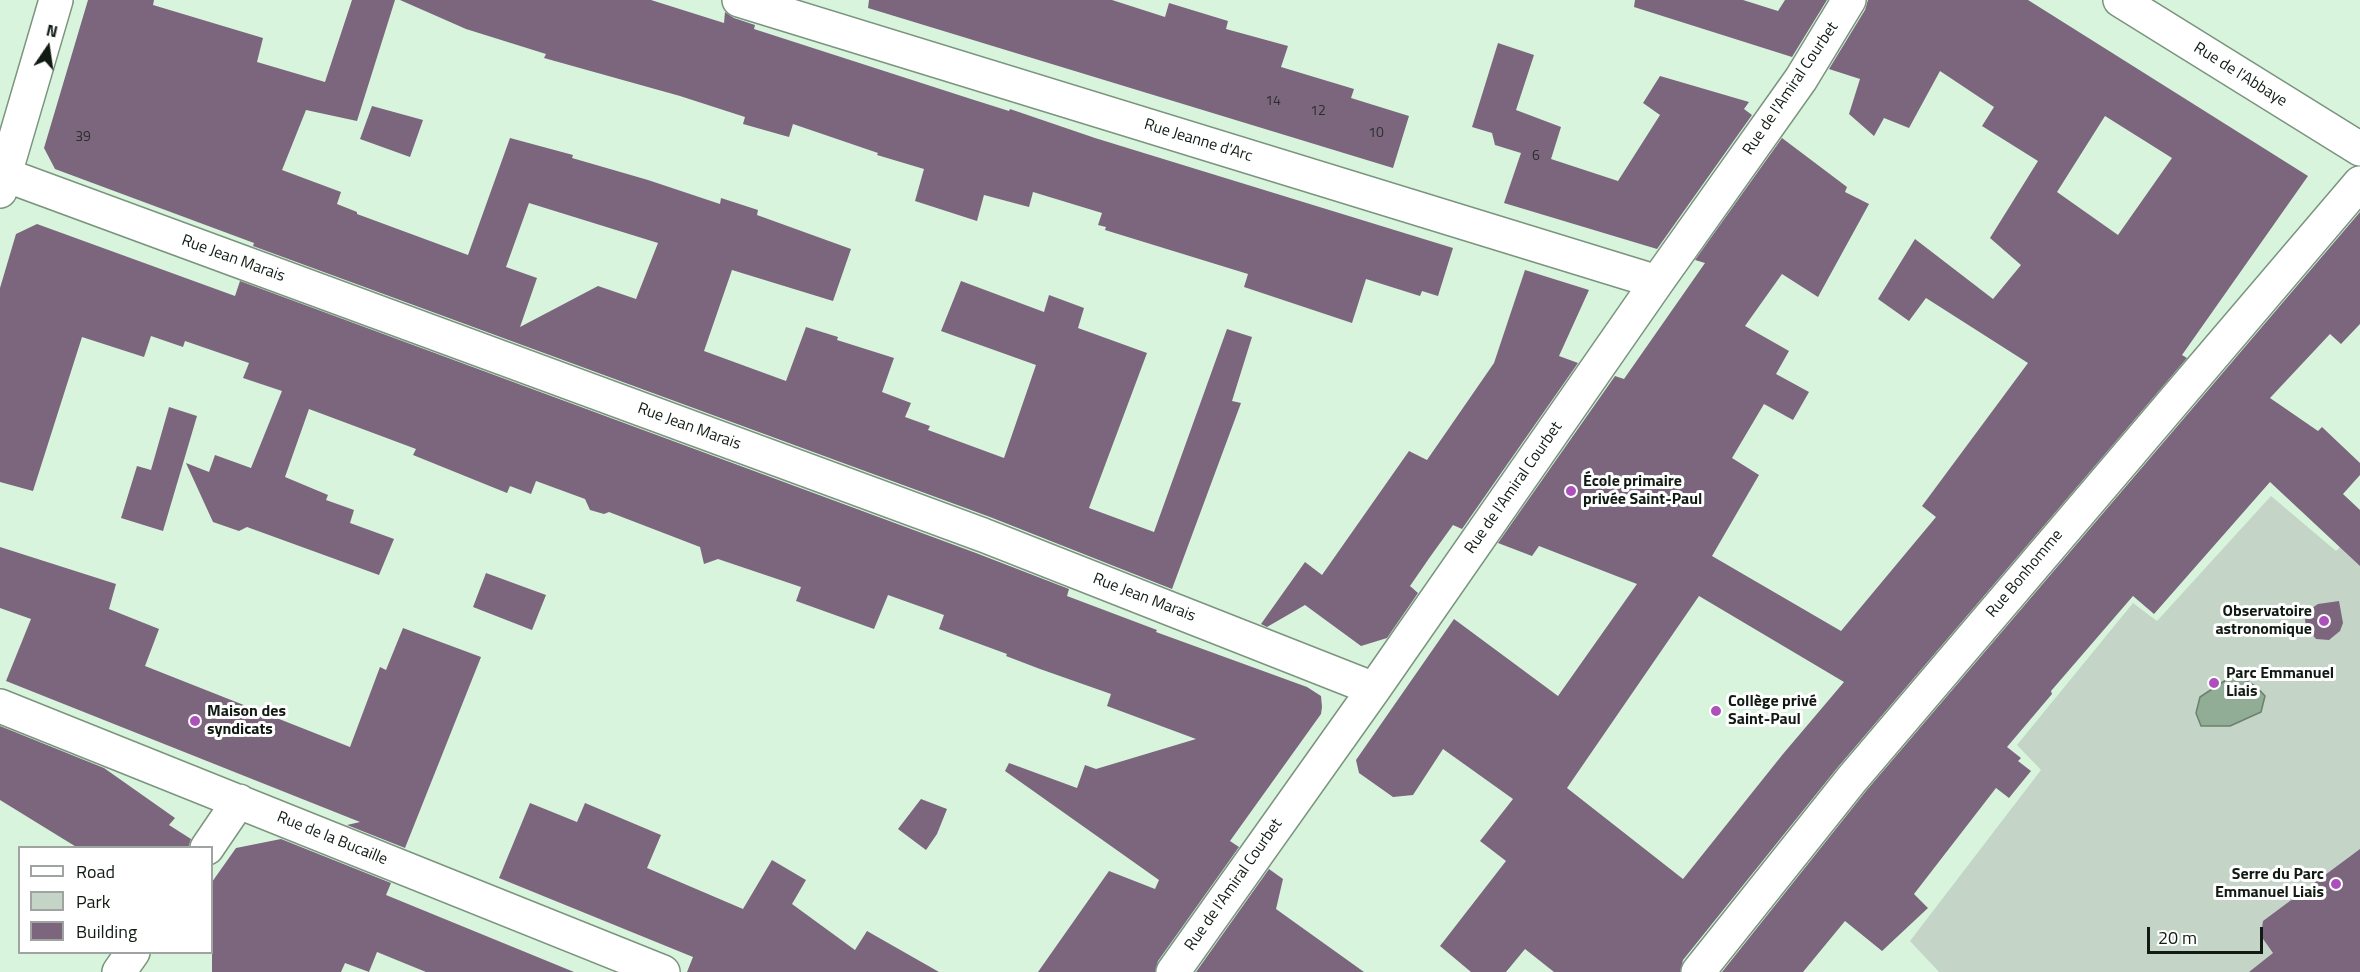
<!DOCTYPE html>
<meta charset="utf-8">
<style>
body{margin:0}
#map{position:relative;width:2360px;height:972px;overflow:hidden;background:#d8f4dc;font-family:"Titillium Web",sans-serif}
canvas{display:block}
.legend{position:absolute;left:18px;top:846px;width:195px;height:108px;box-sizing:border-box;background:#fff;border:2px solid #a0a4a1;margin:0;padding:8px 10px;list-style:none;font-size:18px;color:#111b13}
.legend li{display:flex;align-items:center;gap:12px;height:30px}
.legend b{width:30px;border:2px solid #a0a4a1}
.north{position:absolute;left:18px;top:18px;width:60px;height:60px;-webkit-text-stroke:4px #fff;paint-order:stroke;rotate:13deg;font-size:16px;font-weight:700;line-height:24px;text-align:center;color:#111b13}
.north::after{content:'';display:block;margin:auto;width:21px;height:27px;background:#111b13;clip-path:polygon(50% 0,100% 100%,50% 72%,0 100%)}
.scale{position:absolute;left:2147px;top:927px;width:116px;height:27px;box-sizing:border-box;border:3px solid #111b13;border-top:0;padding-left:8px;font-size:18px;line-height:21px;white-space:nowrap;color:#111b13;-webkit-text-stroke:4px #fff;paint-order:stroke}
</style>
<div id="map">
<canvas width="2360" height="972"></canvas>
<ul class="legend">
<li><b style="height:8px;background:#fff"></b>Road</li>
<li><b style="height:16px;background:#c4d5c7"></b>Park</li>
<li><b style="height:16px;background:#7b667e"></b>Building</li>
</ul>
<div class="north">N</div>
<div class="scale">20 m</div>
</div>
<script>
const context = document.querySelector('canvas').getContext('2d');
context.lineJoin = 'round';
function fillPath(path, color) {
  context.fillStyle = color;
  context.fill(path, 'evenodd');
}
function trace(path, color, width, dash) {
  context.strokeStyle = color;
  context.lineWidth = width;
  context.lineCap = dash ? 'butt' : 'round';
  context.setLineDash(dash || []);
  context.stroke(path);
}
function drawText(font, color, halo, rows, align = 'center') {
  context.font = font + ' "Titillium Web",sans-serif';
  context.lineWidth = 6;
  context.setLineDash([]);
  context.textBaseline = 'middle';
  context.strokeStyle = halo;
  context.fillStyle = color;
  for (const [text, x, y, turn = 0] of rows) {
    context.save();
    context.translate(x, y);
    context.rotate((+turn || 0) * Math.PI / 180);
    context.textAlign = isNaN(turn) ? turn : align;
    if (halo) context.strokeText(text, 0, 0);
    context.fillText(text, 0, 0);
    context.restore();
  }
}
fillPath(new Path2D(`
 M 2271,496 L 2336,551 L 2360,527 L 2360,972 L 1939,972 L 1910,941 L 2041,770 L 2017,745 L 2133,603 L 2157,621 Z`), '#c4d5c7');
const water = new Path2D(`
 M 2232,676 C 2247,679 2255,685 2265,696 L 2261,712 L 2230,726 L 2201,726 L 2196,713 L 2200,697 Z`);
fillPath(water, '#92ad96');
trace(water, '#6b816f', 1.5);
fillPath(new Path2D(`
 M 88,0 L 154,0 L 153,5 L 263,38 L 257,62 L 325,82 L 352,0 L 395,0 L 357,121 L 306,110 L 282,170 L 341,192 L 337,204 L 357,212 L 357,214 L 468,255 L 510,138 L 573,155 L 572,158 L 648,180 L 720,204 L 721,198 L 758,210 L 757,215 L 851,249 L 833,301 L 732,270 L 704,351 L 786,381 L 806,327 L 838,337 L 837,340 L 894,358 L 882,392 L 911,403 L 905,417 L 930,426 L 928,430 L 1004,458 L 1036,365 L 941,331 L 961,281 L 1044,312 L 1049,295 L 1084,308 L 1078,328 L 1147,353 L 1089,508 L 1154,532 L 1227,329 L 1252,337 L 1232,401 L 1241,403 L 1172,589 L 990,517 L 253,246 L 254,243 L 55,169 L 44,148 ZM 529,203 L 658,243 L 636,299 L 598,286 L 520,327 L 537,278 L 506,267 Z
 M 400,0 L 651,0 L 724,23 L 725,12 L 734,18 L 755,25 L 754,29 L 971,99 L 1009,111 L 1010,109 L 1095,138 L 1453,248 L 1438,296 L 1422,291 L 1420,296 L 1366,279 L 1352,323 L 1244,287 L 1248,274 L 1105,230 L 1106,227 L 1098,225 L 1102,213 L 1033,192 L 1029,207 L 984,195 L 977,221 L 915,201 L 924,169 L 877,155 L 878,153 L 793,124 L 789,137 L 743,124 L 745,117 L 680,96 L 544,58 L 546,54 L 466,29 Z
 M 869,0 L 1112,0 L 1165,17 L 1169,3 L 1228,21 L 1226,29 L 1288,46 L 1281,67 L 1354,89 L 1351,98 L 1409,116 L 1393,168 L 868,8 Z
 M 1635,0 L 1743,0 L 1778,11 L 1785,0 L 1827,0 L 1792,57 L 1634,7 Z
 M 1868,0 L 2028,0 L 2308,176 L 2182,355 L 2187,358 L 1838,767 L 1683,960 L 1680,972 L 1554,972 L 1525,949 L 1506,972 L 1471,972 L 1440,946 L 1506,861 L 1480,841 L 1513,799 L 1443,749 L 1413,795 L 1393,797 L 1359,773 L 1356,760 L 1454,619 L 1558,696 L 1637,584 L 1539,546 L 1532,556 L 1498,543 L 1615,376 L 1624,379 L 1705,263 L 1695,260 L 1782,138 L 1847,187 L 1845,192 L 1869,204 L 1818,297 L 1782,274 L 1745,326 L 1789,351 L 1776,374 L 1809,392 L 1793,420 L 1764,404 L 1732,458 L 1759,475 L 1712,556 L 1841,631 L 1936,517 L 1922,506 L 2028,363 L 1926,298 L 1909,321 L 1878,299 L 1915,239 L 1993,299 L 2021,265 L 1990,238 L 2038,161 L 1982,126 L 1994,107 L 1940,71 L 1909,128 L 1884,118 L 1874,136 L 1849,114 L 1860,79 L 1829,69 L 1865,10 ZM 2105,116 L 2172,158 L 2118,235 L 2057,192 ZM 1699,596 L 1844,682 L 1783,754 L 1683,879 L 1567,788 Z
 M 1498,43 L 1534,55 L 1516,110 L 1561,127 L 1551,159 L 1618,181 L 1660,115 L 1643,103 L 1660,76 L 1749,102 L 1744,109 L 1752,115 L 1657,249 L 1504,203 L 1521,153 L 1495,145 L 1492,133 L 1472,127 Z
 M 372,106 L 423,120 L 410,157 L 360,139 Z
 M 2360,212 L 2360,324 L 2341,344 L 2330,334 L 2270,398 L 2318,431 L 2322,427 L 2360,463 L 2360,475 L 2343,494 L 2360,510 L 2360,566 L 2270,482 L 2154,614 L 2133,596 L 2051,691 L 2052,694 L 2007,747 L 2021,758 L 2018,761 L 2031,771 L 2009,798 L 1996,788 L 1914,894 L 1928,908 L 1882,951 L 1845,921 L 1803,972 L 1722,972 L 1866,791 Z
 M 37,224 L 235,296 L 240,281 L 976,553 L 1069,589 L 1067,596 L 1157,630 L 1156,632 L 1307,687 L 1321,696 L 1322,707 L 1321,714 L 1230,841 L 1239,847 L 1158,961 L 1155,972 L 1038,972 L 1109,871 L 1155,889 L 1159,880 L 1005,771 L 1009,763 L 1077,788 L 1085,765 L 1096,769 L 1196,739 L 1107,706 L 1111,694 L 1040,669 L 1006,656 L 1007,654 L 939,629 L 944,615 L 888,595 L 874,629 L 796,601 L 801,587 L 718,559 L 704,564 L 700,547 L 609,512 L 604,514 L 590,510 L 585,499 L 536,481 L 531,494 L 510,486 L 507,493 L 413,455 L 416,449 L 309,409 L 285,477 L 328,495 L 326,500 L 354,510 L 350,523 L 394,539 L 379,575 L 247,527 L 239,531 L 213,522 L 186,463 L 209,472 L 215,455 L 251,468 L 282,391 L 243,378 L 249,363 L 185,341 L 183,347 L 151,336 L 144,357 L 82,337 L 33,491 L 0,482 L 0,288 L 16,234 Z
 M 1525,270 L 1589,290 L 1559,356 L 1578,363 L 1462,529 L 1453,525 L 1430,557 L 1410,586 L 1418,593 L 1387,638 L 1361,646 L 1305,605 L 1267,627 L 1261,624 L 1305,562 L 1322,575 L 1409,451 L 1427,460 L 1494,363 Z
 M 169,407 L 197,416 L 163,531 L 121,518 L 137,466 L 151,470 Z
 M 0,547 L 116,584 L 109,609 L 159,629 L 145,666 L 350,747 L 380,667 L 386,670 L 403,628 L 481,657 L 405,848 L 347,825 L 360,822 L 6,681 L 31,619 L 0,608 Z
 M 486,573 L 546,595 L 532,630 L 473,607 Z
 M 2339,601 L 2343,623 L 2340,631 L 2329,640 L 2316,639 L 2306,627 L 2305,619 L 2309,610 L 2318,604 Z
 M 0,726 L 104,768 L 175,818 L 169,825 L 191,839 L 188,848 L 78,848 L 0,800 Z
 M 921,799 L 947,809 L 937,834 L 926,850 L 898,829 Z
 M 530,803 L 577,822 L 585,803 L 661,835 L 647,868 L 743,909 L 772,860 L 806,880 L 792,904 L 855,950 L 867,931 L 939,972 L 687,972 L 693,957 L 499,878 Z
 M 281,839 L 391,883 L 386,895 L 574,972 L 426,972 L 377,952 L 369,972 L 345,963 L 341,972 L 212,972 L 212,882 L 236,848 Z
 M 2360,849 L 2360,972 L 2249,972 L 2273,953 L 2261,936 L 2263,921 Z
 M 1269,869 L 1283,879 L 1276,909 L 1364,972 L 1196,972 Z`), '#7b667e');
const minor = new Path2D(`
 M 739,0 L 1657,282
 M 2120,0 L 2360,149
 M 0,173 L 983,535 L 1374,689
 M 0,706 L 663,972
 M 207,848 L 239,801
 M 119,972 L 133,952
 M 1173,972 L 1374,689 L 1657,282 L 1801,79 L 1849,0
 M 1698,972 L 1852,779 L 2360,183`);
const tertiary = new Path2D(`
 M 0,191 L 56,0`);
trace(minor, '#7a947e', 36);
trace(tertiary, '#7a947e', 36);
trace(minor, '#fff', 33);
trace(tertiary, '#fff', 33);
for (const [x, y, r, color] of [
 [1571,491,6,"#ac50bb"],
 [2324,621,6,"#ac50bb"],
 [2214,683,6,"#ac50bb"],
 [1716,711,6,"#ac50bb"],
 [195,721,6,"#ac50bb"],
 [2336,884,6,"#ac50bb"]
]) {
  const dot = new Path2D();
  dot.arc(x, y, r, 0, 2 * Math.PI);
  context.fillStyle = color;
  context.fill(dot);
  trace(dot, '#fff', 2);
}
drawText('14px', '#2c2e2e', null, [
 ["14",1273,102],
 ["12",1318,112],
 ["10",1376,134],
 ["39",83,138],
 ["6",1536,157]
]);
drawText('16px', '#111b13', '#fff', [
 ["Rue de l'Abbaye",2240,75,32],
 ["Rue de l'Amiral Courbet",1791,89,-56],
 ["Rue Jeanne d'Arc",1198,141,17],
 ["Rue Jean Marais",233,259,20],
 ["Rue Jean Marais",689,427,20],
 ["Rue de l'Amiral Courbet",1514,488,-55],
 ["Rue Bonhomme",2025,574,-50],
 ["Rue Jean Marais",1144,598,21],
 ["Rue de la Bucaille",332,839,22],
 ["Rue de l'Amiral Courbet",1234,885,-55]
]);
drawText('bold 16px', '#111b13', '#fff', [
 ["École primaire",1583,482],
 ["privée Saint-Paul",1583,500],
 ["Observatoire",2312,612,"right"],
 ["astronomique",2312,630,"right"],
 ["Parc Emmanuel",2226,674],
 ["Liais",2226,692],
 ["Collège privé",1728,702],
 ["Saint-Paul",1728,720],
 ["Maison des",207,712],
 ["syndicats",207,730],
 ["Serre du Parc",2324,875,"right"],
 ["Emmanuel Liais",2324,893,"right"]
], 'left');
</script>
